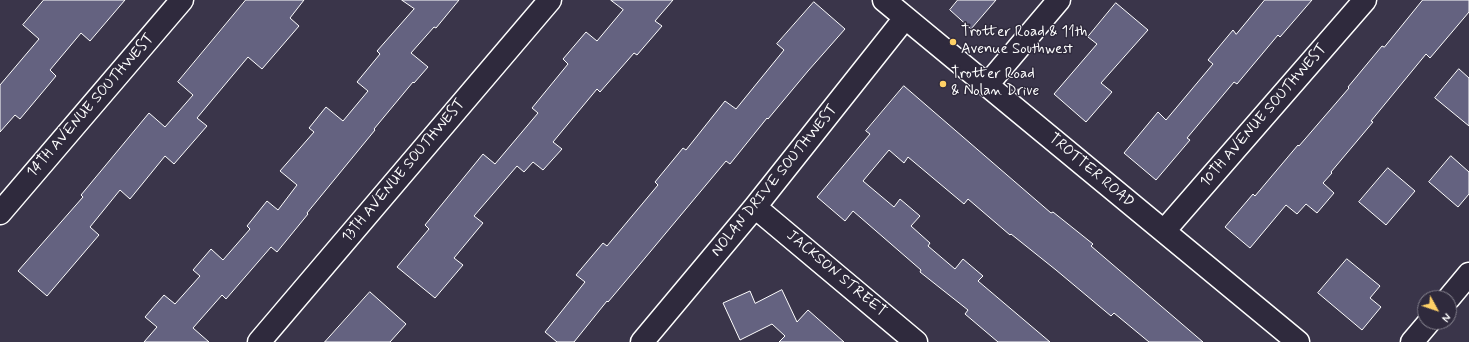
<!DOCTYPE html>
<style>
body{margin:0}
#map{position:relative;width:1469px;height:342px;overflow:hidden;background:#3a354a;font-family:Mynerve,sans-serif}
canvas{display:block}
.north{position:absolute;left:1417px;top:290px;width:40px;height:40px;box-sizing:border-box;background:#2f2a3d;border:1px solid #827f8b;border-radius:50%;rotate:130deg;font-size:11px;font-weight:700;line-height:16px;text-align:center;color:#fff}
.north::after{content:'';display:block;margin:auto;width:14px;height:18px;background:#ffd166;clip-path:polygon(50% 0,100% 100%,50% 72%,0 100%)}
</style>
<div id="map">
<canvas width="1469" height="342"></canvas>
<div class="north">N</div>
</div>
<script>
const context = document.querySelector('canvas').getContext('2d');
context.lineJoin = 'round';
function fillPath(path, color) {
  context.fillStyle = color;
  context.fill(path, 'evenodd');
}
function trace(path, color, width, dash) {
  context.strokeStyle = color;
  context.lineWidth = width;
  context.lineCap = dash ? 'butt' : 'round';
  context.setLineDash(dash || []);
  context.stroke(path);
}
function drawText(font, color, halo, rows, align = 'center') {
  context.font = font + ' Mynerve,sans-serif';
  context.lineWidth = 3;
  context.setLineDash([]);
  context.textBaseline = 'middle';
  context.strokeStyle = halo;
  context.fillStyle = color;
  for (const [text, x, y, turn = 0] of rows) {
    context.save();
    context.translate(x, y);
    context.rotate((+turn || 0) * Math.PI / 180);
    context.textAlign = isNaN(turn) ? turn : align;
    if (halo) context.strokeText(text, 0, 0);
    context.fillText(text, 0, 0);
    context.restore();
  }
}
const building = new Path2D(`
 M 44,0 L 125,0 L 90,41 L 81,33 L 50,70 L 56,76 L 20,119 L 15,115 L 0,132 L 0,85 L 39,39 L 23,25 Z
 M 246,0 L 304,0 L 290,18 L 299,26 L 262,69 L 248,57 L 197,118 L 207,126 L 174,164 L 165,156 L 130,199 L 120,190 L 90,227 L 99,235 L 47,296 L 18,271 L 83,197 L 81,195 L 149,113 L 165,127 L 193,95 L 178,82 Z
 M 402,0 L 459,0 L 436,28 L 434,27 L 411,53 L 428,67 L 414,83 L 413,82 L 374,129 L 375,130 L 307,213 L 308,214 L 277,252 L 271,247 L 226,299 L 222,295 L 193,328 L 209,342 L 144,342 L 157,327 L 145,317 L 164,295 L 175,304 L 200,276 L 193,270 L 211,249 L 223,260 L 250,229 L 247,226 L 267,201 L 278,210 L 297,185 L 280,171 L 314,132 L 309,128 L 326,107 L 343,121 L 368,91 L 357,82 L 380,54 L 377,51 L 414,9 Z
 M 611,0 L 673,0 L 655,21 L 662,26 L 637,55 L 634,53 L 600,92 L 597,89 L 553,142 L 562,149 L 543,170 L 533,162 L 524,172 L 517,166 L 474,216 L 483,223 L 454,258 L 463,265 L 435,298 L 397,267 L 429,229 L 425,225 L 483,154 L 495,164 L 538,113 L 532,108 L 568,64 L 563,59 L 586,32 L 597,41 L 623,10 Z
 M 958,0 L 996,0 L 971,29 L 950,10 Z
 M 1265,0 L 1312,0 L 1280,37 L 1278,35 L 1237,84 L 1234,82 L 1187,138 L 1190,140 L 1156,180 L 1124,153 L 1158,112 L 1166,120 L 1213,64 L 1208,60 L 1233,30 L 1236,34 Z
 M 1423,0 L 1469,0 L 1469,12 L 1430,58 L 1426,54 L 1371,121 L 1373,122 L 1331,172 L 1332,173 L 1323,183 L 1334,193 L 1317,213 L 1306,204 L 1297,214 L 1286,205 L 1250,248 L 1225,227 L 1253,194 L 1255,196 L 1298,145 L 1299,146 L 1349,88 L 1348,87 L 1382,46 L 1384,47 Z
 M 814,2 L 845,29 L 808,71 L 768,119 L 767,118 L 730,164 L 726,161 L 635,270 L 608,302 L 607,301 L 574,342 L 557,342 L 545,332 L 585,282 L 576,275 L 603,243 L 607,246 L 658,185 L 655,182 L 683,148 L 686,150 L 725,101 L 736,109 L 784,50 L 777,44 Z
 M 1116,3 L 1148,30 L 1101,83 L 1112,92 L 1086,122 L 1054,94 L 1097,44 L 1088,37 Z
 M 1459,69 L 1469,78 L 1469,126 L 1435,98 Z
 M 904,86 L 1051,213 L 1053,212 L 1093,244 L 1091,246 L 1203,342 L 1149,342 L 1114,313 L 1111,316 L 1056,270 L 1011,234 L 1010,235 L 968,199 L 964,204 L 908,157 L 904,163 L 889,150 L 863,181 L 894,207 L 900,199 L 920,216 L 911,226 L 930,243 L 928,246 L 955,269 L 963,259 L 983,276 L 978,281 L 1050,342 L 998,342 L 965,314 L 968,310 L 920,272 L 921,270 L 853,211 L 845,221 L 817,197 L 870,134 L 866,131 Z
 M 1451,156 L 1469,172 L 1469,194 L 1458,207 L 1429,182 Z
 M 1388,168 L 1415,191 L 1386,225 L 1359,202 Z
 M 1347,259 L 1380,286 L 1370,298 L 1381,307 L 1362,330 L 1318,293 Z
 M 782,290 L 797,322 L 808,310 L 844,342 L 779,342 L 785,336 L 772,324 L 740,340 L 723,303 L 750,291 L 755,303 Z
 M 370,292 L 406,324 L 390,342 L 325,342 Z`);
fillPath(building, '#646280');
trace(building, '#fff', 1);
const minor = new Path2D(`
 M 884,0 L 1298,342
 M 987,85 L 1059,0
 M 755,207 L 916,342
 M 0,213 L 182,0
 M 1164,231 L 1365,0
 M 1449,298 L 1469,274
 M 259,342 L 550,0
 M 642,342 L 755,207 L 905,18
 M 1412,342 L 1429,322`);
trace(minor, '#fff', 25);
trace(minor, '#2f2a3d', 22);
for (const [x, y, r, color] of [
 [953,42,4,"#ffd166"],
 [943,84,4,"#ffd166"]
]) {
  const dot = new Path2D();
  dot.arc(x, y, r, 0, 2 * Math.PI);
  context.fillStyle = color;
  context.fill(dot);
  trace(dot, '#2f2a3d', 1.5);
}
drawText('15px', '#fff', '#2f2a3d', [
 ["Trotter Road & 11th",961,33],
 ["Avenue Southwest",961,50],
 ["Trotter Road",951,75],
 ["& Nolan Drive",951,92]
], 'left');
drawText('15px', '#fff', '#2f2a3d', [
 ["14TH AVENUE SOUTHWEST",91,106,-49],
 ["10TH AVENUE SOUTHWEST",1264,116,-49],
 ["13TH AVENUE SOUTHWEST",404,171,-50],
 ["TROTTER ROAD",1091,171,40],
 ["NOLAN DRIVE SOUTHWEST",775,181,-51],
 ["JACKSON STREET",836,274,40]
]);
</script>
